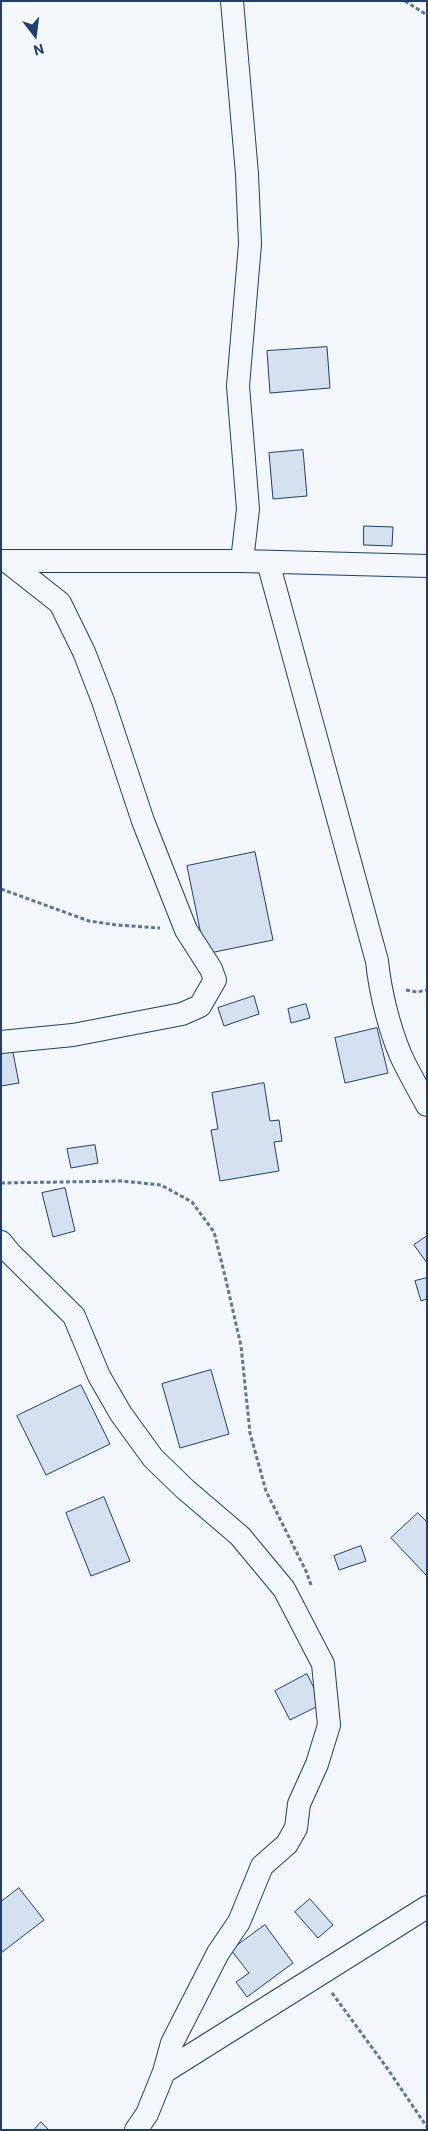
<!DOCTYPE html>
<style>
body{margin:0}
#map{position:relative;width:428px;height:2131px;overflow:hidden;background:#f4f7fb;font-family:Roboto,sans-serif}
canvas{display:block}
.frame{position:absolute;inset:0;border:2px solid #1d3f73;pointer-events:none}
.north{position:absolute;left:10px;top:10px;width:50px;height:50px;-webkit-text-stroke:4px #f4f7fb;paint-order:stroke;rotate:165deg;font-size:14px;font-weight:700;line-height:20px;text-align:center;color:#1d3f73}
.north::after{content:'';display:block;margin:auto;width:18px;height:22px;background:#1d3f73;clip-path:polygon(50% 0,100% 100%,50% 72%,0 100%)}
</style>
<div id="map">
<canvas width="428" height="2131"></canvas>
<div class="frame"></div>
<div class="north">N</div>
</div>
<script>
const context = document.querySelector('canvas').getContext('2d');
context.lineJoin = 'round';
function fillPath(path, color) {
  context.fillStyle = color;
  context.fill(path, 'evenodd');
}
function trace(path, color, width, dash) {
  context.strokeStyle = color;
  context.lineWidth = width;
  context.lineCap = dash ? 'butt' : 'round';
  context.setLineDash(dash || []);
  context.stroke(path);
}
const building = new Path2D(`
 M 327,347 L 330,388 L 270,393 L 267,351 Z
 M 303,450 L 307,496 L 273,499 L 269,453 Z
 M 364,526 L 393,527 L 392,546 L 364,545 Z
 M 255,852 L 273,940 L 205,954 L 187,866 Z
 M 254,996 L 259,1014 L 224,1026 L 218,1008 Z
 M 306,1004 L 310,1018 L 291,1023 L 288,1009 Z
 M 377,1028 L 388,1073 L 345,1083 L 335,1038 Z
 M 11,1043 L 19,1083 L 1,1086 L 1,1045 Z
 M 264,1083 L 270,1121 L 279,1120 L 282,1141 L 274,1142 L 279,1171 L 220,1181 L 211,1130 L 218,1129 L 212,1093 Z
 M 95,1145 L 98,1163 L 71,1168 L 67,1149 Z
 M 65,1188 L 75,1231 L 53,1237 L 42,1193 Z
 M 427,1236 L 427,1263 L 414,1245 Z
 M 427,1278 L 427,1299 L 421,1301 L 415,1281 Z
 M 211,1370 L 229,1434 L 180,1448 L 162,1384 Z
 M 81,1385 L 110,1444 L 46,1475 L 17,1416 Z
 M 104,1497 L 130,1561 L 91,1576 L 66,1513 Z
 M 418,1513 L 427,1522 L 427,1576 L 391,1538 Z
 M 361,1546 L 366,1561 L 339,1570 L 334,1556 Z
 M 307,1674 L 322,1704 L 290,1720 L 275,1691 Z
 M 19,1888 L 44,1920 L 1,1953 L 1,1902 Z
 M 310,1899 L 333,1925 L 318,1938 L 295,1912 Z
 M 265,1925 L 293,1963 L 247,1997 L 236,1982 L 249,1973 L 231,1950 Z
 M 41,2122 L 49,2130 L 34,2130 Z`);
fillPath(building, '#d5e0f0');
trace(building, '#1d3f73', 1);
const street = new Path2D(`
 M 232,1 L 247,174 L 250,244 L 238,386 L 248,509 L 242,561
 M 3,561 L 242,561 L 427,566
 M 268,562 L 377,961 C 380,991 389,1028 401,1056 C 409,1073 418,1089 427,1105
 M 1,1042 L 73,1035 L 182,1014 L 200,1006 L 215,980 L 211,969 L 186,930 L 143,821 L 103,701 L 84,652 L 60,603 L 8,562
 M 1,1242 L 10,1253 L 74,1316 L 99,1376 L 121,1414 L 153,1458 L 185,1489 L 240,1536 L 284,1589 L 323,1664 L 329,1725 L 317,1764 L 299,1804 L 296,1828 L 287,1844 L 262,1866 L 239,1922 L 218,1953 L 172,2043 L 164,2072 L 147,2114 L 136,2130
 M 164,2072 L 427,1907`);
trace(street, '#1d3f73', 24);
trace(new Path2D(`
 M 405,1 L 427,15
 M 1,889 L 89,921 L 117,925 L 160,928
 M 406,990 L 417,992 L 427,990
 M 1,1183 L 122,1181 L 161,1185 L 192,1202 L 214,1232 L 225,1276 L 241,1346 L 250,1433 L 266,1491 L 306,1571 L 311,1585
 M 332,1993 L 387,2068 L 427,2127`), '#5e769c', 3, [4, 2.5]);
trace(street, '#f4f7fb', 22);
</script>
